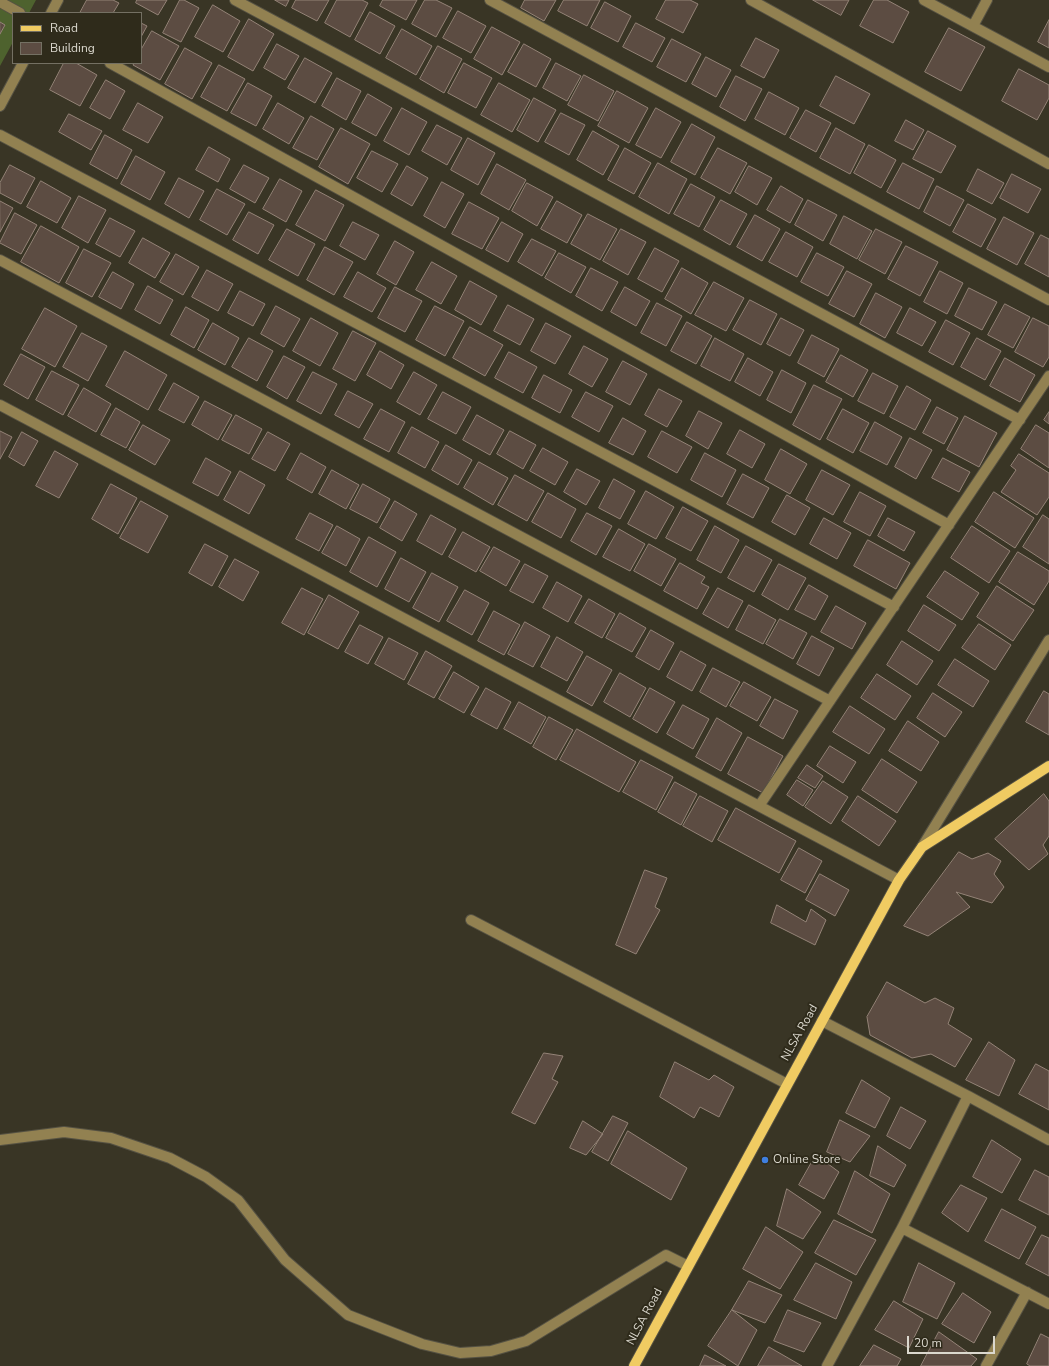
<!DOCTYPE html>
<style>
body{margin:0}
#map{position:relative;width:1049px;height:1366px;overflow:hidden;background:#393525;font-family:"Nunito Sans",sans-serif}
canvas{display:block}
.legend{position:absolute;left:12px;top:12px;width:130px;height:52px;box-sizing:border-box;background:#2f2b1b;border:1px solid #747063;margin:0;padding:5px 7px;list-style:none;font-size:12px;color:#dbd8ce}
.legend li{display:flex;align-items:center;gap:8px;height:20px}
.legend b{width:20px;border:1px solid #747063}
.scale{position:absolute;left:907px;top:1336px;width:88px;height:18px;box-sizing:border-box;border:2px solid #dbd8ce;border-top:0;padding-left:5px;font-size:12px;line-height:14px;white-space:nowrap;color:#dbd8ce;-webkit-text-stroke:3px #2f2b1b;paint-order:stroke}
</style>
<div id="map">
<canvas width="1049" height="1366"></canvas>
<ul class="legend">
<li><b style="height:5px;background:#f0cb62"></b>Road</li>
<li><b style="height:11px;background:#5c4c42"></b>Building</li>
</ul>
<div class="scale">20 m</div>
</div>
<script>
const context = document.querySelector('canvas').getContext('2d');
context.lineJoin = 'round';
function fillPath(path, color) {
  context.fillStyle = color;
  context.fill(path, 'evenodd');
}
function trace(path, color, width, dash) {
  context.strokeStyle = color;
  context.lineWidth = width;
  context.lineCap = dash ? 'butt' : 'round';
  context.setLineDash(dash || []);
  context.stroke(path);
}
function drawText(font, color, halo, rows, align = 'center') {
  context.font = font + ' "Nunito Sans",sans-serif';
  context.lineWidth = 4;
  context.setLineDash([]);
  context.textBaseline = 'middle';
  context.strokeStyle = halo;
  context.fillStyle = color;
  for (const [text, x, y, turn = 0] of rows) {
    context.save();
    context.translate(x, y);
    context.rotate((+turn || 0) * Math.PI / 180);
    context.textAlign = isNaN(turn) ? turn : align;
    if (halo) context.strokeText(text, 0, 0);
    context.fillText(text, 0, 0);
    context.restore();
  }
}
fillPath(new Path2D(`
 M 0,0 L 36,0 L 29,13 L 13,13 L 13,42 L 0,66 Z`), '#4e622e');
const building = new Path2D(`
 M 87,0 L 113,0 L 119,3 L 113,13 L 80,13 Z
 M 137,0 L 167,0 L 158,15 L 136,3 Z
 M 180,0 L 184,0 L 199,8 L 181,42 L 163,33 Z
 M 275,0 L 289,0 L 286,6 Z
 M 296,0 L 329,0 L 317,21 L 292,8 Z
 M 337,0 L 362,0 L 368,3 L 350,37 L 325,23 Z
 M 383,0 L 417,0 L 406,20 L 380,6 Z
 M 425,0 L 436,0 L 452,8 L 436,37 L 412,24 Z
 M 525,0 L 556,0 L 544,21 L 521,8 Z
 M 564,0 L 600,0 L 587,26 L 558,11 Z
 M 666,0 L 690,0 L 698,4 L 683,33 L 656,19 Z
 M 813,0 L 849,0 L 841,15 Z
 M 874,0 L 887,0 L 909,12 L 893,43 L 860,26 Z
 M 605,2 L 631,16 L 618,42 L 591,28 Z
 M 213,5 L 240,21 L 223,52 L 195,37 Z
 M 458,11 L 486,26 L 471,53 L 443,38 Z
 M 370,12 L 395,26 L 380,54 L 355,40 Z
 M 249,19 L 274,34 L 253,71 L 228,57 Z
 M 1049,20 L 1049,48 L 1038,42 Z
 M 0,22 L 5,25 L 0,34 Z
 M 141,23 L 147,26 L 141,37 Z
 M 636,23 L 665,38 L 652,62 L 623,47 Z
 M 492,27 L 520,42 L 502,75 L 474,59 Z
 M 949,28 L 985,47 L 961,91 L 925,72 Z
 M 402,29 L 432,46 L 416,75 L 386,58 Z
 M 152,31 L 179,46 L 160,80 L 133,65 L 134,63 L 141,63 L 141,50 Z
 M 756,38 L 779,50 L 764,78 L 741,66 Z
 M 672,39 L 701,54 L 686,82 L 657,67 Z
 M 277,44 L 299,56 L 285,80 L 264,68 Z
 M 524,44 L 551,59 L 536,87 L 508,72 Z
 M 438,46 L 462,59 L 444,93 L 420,79 Z
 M 185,48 L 212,63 L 192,99 L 165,84 Z
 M 706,57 L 731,70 L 716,97 L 692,84 Z
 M 305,58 L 332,73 L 315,103 L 288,88 Z
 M 64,63 L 76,63 L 97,75 L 80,106 L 50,90 Z
 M 464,63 L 492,78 L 476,108 L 448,93 Z
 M 556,63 L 581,76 L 567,101 L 543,88 Z
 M 219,65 L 245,79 L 227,111 L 201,97 Z
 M 1019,69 L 1049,85 L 1049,98 L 1037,120 L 1002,101 Z
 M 584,75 L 614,91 L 598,121 L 568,105 Z
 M 736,76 L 762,89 L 745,121 L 720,107 Z
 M 836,76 L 870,94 L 854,124 L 820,106 Z
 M 337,78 L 361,91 L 346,120 L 322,106 Z
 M 106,80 L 125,91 L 110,119 L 90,108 Z
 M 248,83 L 272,96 L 256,126 L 231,113 Z
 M 499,83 L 530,100 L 512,132 L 481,115 Z
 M 617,91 L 648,108 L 629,143 L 598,126 Z
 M 769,92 L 799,108 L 785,135 L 755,119 Z
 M 368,94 L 392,108 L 376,136 L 352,123 Z
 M 534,98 L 556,110 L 538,142 L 517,130 Z
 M 138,103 L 163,117 L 148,143 L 123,130 Z
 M 278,103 L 304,118 L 289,144 L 263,129 Z
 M 402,108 L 427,122 L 409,155 L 384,141 Z
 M 656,108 L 681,122 L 661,158 L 636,145 Z
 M 806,110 L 831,123 L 816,152 L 790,138 Z
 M 561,113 L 585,125 L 569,155 L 545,142 Z
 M 69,114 L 102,131 L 91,150 L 59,132 Z
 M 311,116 L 334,129 L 317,160 L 293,148 Z
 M 906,120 L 924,130 L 913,150 L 895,141 Z
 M 692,124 L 715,137 L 695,175 L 671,162 Z
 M 437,125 L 462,138 L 447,165 L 422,151 Z
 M 341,128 L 370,144 L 348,184 L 319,167 Z
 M 836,128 L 865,144 L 850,174 L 820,158 Z
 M 593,131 L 619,146 L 603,175 L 577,160 Z
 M 928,131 L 956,146 L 941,173 L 913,159 Z
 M 105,135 L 132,150 L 117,179 L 90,164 Z
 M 468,138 L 495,153 L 478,185 L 451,170 Z
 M 869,145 L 896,160 L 881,188 L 854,173 Z
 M 209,147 L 230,159 L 218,182 L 196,170 Z
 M 625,148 L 651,163 L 634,194 L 608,180 Z
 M 718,148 L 747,163 L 730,194 L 701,178 Z
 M 372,151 L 398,164 L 382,192 L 357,178 Z
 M 136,156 L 165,172 L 150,200 L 121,184 Z
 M 658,163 L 687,179 L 669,214 L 639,197 Z
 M 903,163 L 934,179 L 919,209 L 887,192 Z
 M 497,164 L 526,180 L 509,210 L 481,194 Z
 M 10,165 L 35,178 L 21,204 L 0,193 L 0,183 Z
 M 244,165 L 269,178 L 255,203 L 230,189 Z
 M 407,166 L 428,178 L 412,206 L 391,194 Z
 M 749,166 L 772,178 L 757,205 L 735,192 Z
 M 978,169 L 1004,183 L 992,204 L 967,191 Z
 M 1012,174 L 1041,189 L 1028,213 L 1000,198 Z
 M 179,178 L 204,191 L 189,218 L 165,204 Z
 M 280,179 L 302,191 L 286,222 L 263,209 Z
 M 41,181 L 71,198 L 57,223 L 27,207 Z
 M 442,182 L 464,194 L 445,228 L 424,216 Z
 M 527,183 L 553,197 L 537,226 L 512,211 Z
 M 691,184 L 715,197 L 699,227 L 674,214 Z
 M 781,186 L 803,199 L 790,223 L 767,210 Z
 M 937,186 L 964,200 L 950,226 L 924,212 Z
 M 217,189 L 245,204 L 227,235 L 200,220 Z
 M 316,190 L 344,205 L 325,241 L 296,225 Z
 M 79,196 L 106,210 L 88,243 L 62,228 Z
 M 721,200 L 747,214 L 730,245 L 704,230 Z
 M 808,200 L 837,215 L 823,241 L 795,225 Z
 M 0,201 L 13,208 L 0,232 Z
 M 557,201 L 582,215 L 567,243 L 541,229 Z
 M 469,202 L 499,218 L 482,249 L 452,234 Z
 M 968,204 L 996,219 L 981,247 L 953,232 Z
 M 249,212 L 274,225 L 258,254 L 233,240 Z
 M 15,213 L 37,225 L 21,254 L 0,243 Z
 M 588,214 L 617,229 L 600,260 L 571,244 Z
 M 755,215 L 780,229 L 762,261 L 737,247 Z
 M 844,216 L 872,231 L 857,259 L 830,244 Z
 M 1004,217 L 1034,233 L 1017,265 L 987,249 Z
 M 110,218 L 135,231 L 120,257 L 96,244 Z
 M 353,222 L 379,235 L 365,260 L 340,246 Z
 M 502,222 L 523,234 L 508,262 L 486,250 Z
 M 41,226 L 79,247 L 59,283 L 21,262 Z
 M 287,229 L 315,244 L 298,276 L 269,260 Z
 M 621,229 L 646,242 L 628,275 L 603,261 Z
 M 876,229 L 902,242 L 885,274 L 859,260 Z
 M 786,232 L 813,247 L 797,277 L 769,262 Z
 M 1041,235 L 1049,239 L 1049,277 L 1025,264 Z
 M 143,238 L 170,253 L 155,278 L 129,263 Z
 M 532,239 L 556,251 L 542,276 L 518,262 Z
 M 395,241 L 414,252 L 396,285 L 377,274 Z
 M 906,246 L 938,262 L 920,296 L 888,279 Z
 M 325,247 L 353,262 L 334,295 L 307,280 Z
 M 655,248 L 679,261 L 662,292 L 638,279 Z
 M 84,249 L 111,263 L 92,297 L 66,283 Z
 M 559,253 L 586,267 L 571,293 L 545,278 Z
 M 817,253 L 844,267 L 828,296 L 801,282 Z
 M 176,254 L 199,267 L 183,295 L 160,282 Z
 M 432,262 L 457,276 L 441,304 L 416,290 Z
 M 591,268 L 618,282 L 602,311 L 576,296 Z
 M 682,268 L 708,283 L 691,314 L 665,299 Z
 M 207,270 L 233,284 L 218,311 L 192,297 Z
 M 847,271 L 872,284 L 854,317 L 829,304 Z
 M 940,271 L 963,283 L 947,314 L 924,302 Z
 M 113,272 L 134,284 L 121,309 L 99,297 Z
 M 358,272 L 386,288 L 372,312 L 344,297 Z
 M 470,281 L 497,296 L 481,325 L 455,310 Z
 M 714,282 L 744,298 L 726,331 L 695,315 Z
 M 148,286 L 173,300 L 160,324 L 135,310 Z
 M 395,287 L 422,301 L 405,332 L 378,318 Z
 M 625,287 L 650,301 L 636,326 L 611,312 Z
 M 969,288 L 997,302 L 982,330 L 955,316 Z
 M 240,291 L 265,304 L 253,326 L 228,313 Z
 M 876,293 L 902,307 L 885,338 L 860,324 Z
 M 750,300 L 777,314 L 761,345 L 733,330 Z
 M 657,303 L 682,316 L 666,346 L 641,333 Z
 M 1005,304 L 1030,317 L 1013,348 L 988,335 Z
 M 508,305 L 534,319 L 520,345 L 494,331 Z
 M 276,306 L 300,319 L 284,347 L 261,334 Z
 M 435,306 L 464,321 L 445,356 L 416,340 Z
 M 186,307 L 209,320 L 194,348 L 171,335 Z
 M 45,308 L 77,326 L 55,367 L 22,349 Z
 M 910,308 L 936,322 L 922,346 L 897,333 Z
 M 311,318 L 338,333 L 320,366 L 293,351 Z
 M 781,318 L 804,330 L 790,356 L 767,344 Z
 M 1033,318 L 1049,326 L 1049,357 L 1043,367 L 1015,352 Z
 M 946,320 L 970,333 L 953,365 L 929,352 Z
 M 687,322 L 712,336 L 696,364 L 671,351 Z
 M 213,323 L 239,338 L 225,365 L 198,350 Z
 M 546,323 L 571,336 L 555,364 L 531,351 Z
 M 470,327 L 503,345 L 485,376 L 453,358 Z
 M 353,331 L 376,343 L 355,381 L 333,369 Z
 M 82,333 L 107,346 L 88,381 L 63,367 Z
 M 812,335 L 839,349 L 824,377 L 798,363 Z
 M 249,338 L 273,351 L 257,381 L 232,367 Z
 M 715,338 L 744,354 L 730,381 L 701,366 Z
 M 977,338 L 1001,351 L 985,380 L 961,367 Z
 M 584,346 L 608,359 L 592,387 L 569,374 Z
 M 125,351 L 167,375 L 148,410 L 106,386 Z
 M 380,351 L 404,365 L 391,389 L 367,375 Z
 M 509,352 L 537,367 L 523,393 L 495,378 Z
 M 21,354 L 45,367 L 28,399 L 4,385 Z
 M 841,355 L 868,370 L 853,397 L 826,382 Z
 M 284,356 L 305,367 L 287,399 L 267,387 Z
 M 748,358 L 773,372 L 760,396 L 735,382 Z
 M 1005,358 L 1035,375 L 1020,402 L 990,386 Z
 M 623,361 L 647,374 L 630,405 L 606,392 Z
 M 782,370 L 806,383 L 791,413 L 767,400 Z
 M 52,371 L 79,385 L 63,415 L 36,400 Z
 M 313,372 L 337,384 L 321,414 L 297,401 Z
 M 414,372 L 437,385 L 420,415 L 397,402 Z
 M 873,373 L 898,386 L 884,414 L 858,401 Z
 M 544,375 L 572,390 L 560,413 L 532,398 Z
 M 174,383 L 199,397 L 184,423 L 159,410 Z
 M 814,385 L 842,399 L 820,440 L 793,425 Z
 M 907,386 L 931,400 L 915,430 L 890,417 Z
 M 84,388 L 111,404 L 96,432 L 68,416 Z
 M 659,389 L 682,401 L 667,427 L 645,415 Z
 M 348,391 L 373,404 L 359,428 L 335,415 Z
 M 443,392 L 471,407 L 456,434 L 428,419 Z
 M 586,392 L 613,406 L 599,432 L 572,417 Z
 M 205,401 L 232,415 L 218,440 L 192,425 Z
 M 937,407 L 958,418 L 944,444 L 923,433 Z
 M 116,408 L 140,422 L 126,448 L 101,435 Z
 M 381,409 L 405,422 L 389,452 L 364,439 Z
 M 843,409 L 869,423 L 853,453 L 827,439 Z
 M 699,411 L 722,423 L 708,449 L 686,436 Z
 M 1049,412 L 1049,424 L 1044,420 Z
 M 236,415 L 262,429 L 249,454 L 222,440 Z
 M 477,415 L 504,430 L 490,455 L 463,440 Z
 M 965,416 L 997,433 L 979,467 L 947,450 Z
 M 623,418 L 646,431 L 633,455 L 609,443 Z
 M 875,422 L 902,437 L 887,465 L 860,451 Z
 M 143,425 L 170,440 L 155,465 L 129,450 Z
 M 1036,425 L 1049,433 L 1049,468 L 1021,449 Z
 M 412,427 L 439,442 L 425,468 L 398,453 Z
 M 740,430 L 765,444 L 752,468 L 727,454 Z
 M 0,431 L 12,437 L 0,459 Z
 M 510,431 L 536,445 L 523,469 L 497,454 Z
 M 662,431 L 692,447 L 677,473 L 648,457 Z
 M 22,432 L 38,441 L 24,466 L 9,457 Z
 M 268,432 L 290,444 L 275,471 L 252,459 Z
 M 910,438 L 932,450 L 916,479 L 895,467 Z
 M 446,445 L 472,460 L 458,485 L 432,470 Z
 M 543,448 L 568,462 L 555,485 L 530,471 Z
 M 781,449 L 807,464 L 790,494 L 765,480 Z
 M 55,451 L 78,464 L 59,498 L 36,486 Z
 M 301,453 L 326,467 L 312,493 L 287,479 Z
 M 705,453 L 736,470 L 722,497 L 691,480 Z
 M 1019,454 L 1049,473 L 1049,497 L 1037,515 L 1001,492 L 1016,470 L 1011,466 Z
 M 206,458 L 231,472 L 218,496 L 193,483 Z
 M 943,458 L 970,472 L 959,492 L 932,478 Z
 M 479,462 L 508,478 L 493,505 L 464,488 Z
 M 577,469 L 600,481 L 586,505 L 564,492 Z
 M 332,470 L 359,485 L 346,509 L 319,494 Z
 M 822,470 L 850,485 L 833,515 L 806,500 Z
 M 240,471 L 265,485 L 249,514 L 224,500 Z
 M 743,474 L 769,488 L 753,518 L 727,504 Z
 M 515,475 L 544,491 L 527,521 L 498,505 Z
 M 614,479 L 635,491 L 620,519 L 599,508 Z
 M 111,484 L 137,498 L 118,534 L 92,519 Z
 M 363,484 L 390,499 L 377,523 L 350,509 Z
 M 646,491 L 674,507 L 656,539 L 628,524 Z
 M 860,492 L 886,506 L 870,536 L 844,522 Z
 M 994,492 L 1034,518 L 1015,548 L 975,522 Z
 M 548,493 L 576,509 L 561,538 L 532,522 Z
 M 787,495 L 810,508 L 795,535 L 772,522 Z
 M 141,501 L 168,516 L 148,553 L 120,538 Z
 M 395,501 L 417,514 L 402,541 L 380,528 Z
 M 683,507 L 708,521 L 691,551 L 666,538 Z
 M 310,513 L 333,525 L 319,551 L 296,539 Z
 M 587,513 L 612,526 L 596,555 L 571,541 Z
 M 431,515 L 456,529 L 442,555 L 417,541 Z
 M 1043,515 L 1049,519 L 1049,564 L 1023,547 Z
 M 824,518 L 851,533 L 837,559 L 810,544 Z
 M 888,518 L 915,532 L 904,551 L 878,536 Z
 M 337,526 L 360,539 L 346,566 L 322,553 Z
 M 715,526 L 739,540 L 721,573 L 697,560 Z
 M 972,526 L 1010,551 L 989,583 L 951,558 Z
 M 619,529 L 645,544 L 630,571 L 603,557 Z
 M 463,532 L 490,547 L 476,572 L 449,557 Z
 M 369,537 L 396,552 L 377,587 L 350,572 Z
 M 868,540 L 910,563 L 896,589 L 854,566 Z
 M 205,544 L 228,556 L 212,586 L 189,573 Z
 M 649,544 L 676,559 L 661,586 L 634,571 Z
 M 746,546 L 772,560 L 754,592 L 728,578 Z
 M 494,547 L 520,561 L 506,586 L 480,571 Z
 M 1018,552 L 1049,571 L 1049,581 L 1034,605 L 999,582 Z
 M 401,558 L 426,572 L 409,602 L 385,589 Z
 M 235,559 L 259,572 L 243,601 L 219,587 Z
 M 680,563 L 705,577 L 701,583 L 709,587 L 697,609 L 664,591 Z
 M 525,564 L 548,576 L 533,603 L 510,591 Z
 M 779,564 L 806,578 L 788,610 L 762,595 Z
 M 945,571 L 979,593 L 962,620 L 927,597 Z
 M 432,573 L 458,587 L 439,622 L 413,608 Z
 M 557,582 L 582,596 L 568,622 L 543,608 Z
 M 809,585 L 828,596 L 815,620 L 795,610 Z
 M 997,586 L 1034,610 L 1013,641 L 977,617 Z
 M 302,588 L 323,599 L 304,635 L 282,623 Z
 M 718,588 L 743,601 L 728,628 L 703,614 Z
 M 465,590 L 489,603 L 472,635 L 447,621 Z
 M 329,595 L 359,612 L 338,649 L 308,633 Z
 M 589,599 L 615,614 L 602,638 L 575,623 Z
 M 749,605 L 776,620 L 763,644 L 736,630 Z
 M 924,605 L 956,625 L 939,651 L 908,631 Z
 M 836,606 L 866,623 L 852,649 L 821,632 Z
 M 494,611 L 520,625 L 504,655 L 478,641 Z
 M 620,613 L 646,628 L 632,652 L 606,638 Z
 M 780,619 L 807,633 L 793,659 L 766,644 Z
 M 525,622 L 550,636 L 533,667 L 508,654 Z
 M 979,624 L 1011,645 L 995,670 L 962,648 Z
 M 360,625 L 383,637 L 368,664 L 345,652 Z
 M 651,630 L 674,643 L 659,670 L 636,657 Z
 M 812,636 L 834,648 L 819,676 L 797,664 Z
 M 557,637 L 583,652 L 567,681 L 541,667 Z
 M 389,638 L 418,653 L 404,680 L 375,664 Z
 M 902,641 L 933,661 L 917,685 L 887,665 Z
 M 426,651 L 452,666 L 434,698 L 408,684 Z
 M 681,651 L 706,665 L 692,691 L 667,677 Z
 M 587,656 L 612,670 L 592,706 L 567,692 Z
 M 955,659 L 989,681 L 973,707 L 938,685 Z
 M 713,668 L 740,682 L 726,707 L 700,692 Z
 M 454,672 L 479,687 L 464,713 L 439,699 Z
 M 620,673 L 646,688 L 630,717 L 604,702 Z
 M 877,674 L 911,696 L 895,720 L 861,698 Z
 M 744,682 L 771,697 L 757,721 L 730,706 Z
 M 486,688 L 511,702 L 497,729 L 471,715 Z
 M 650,688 L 675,702 L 657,733 L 633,719 Z
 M 1044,691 L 1049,694 L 1049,735 L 1026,722 Z
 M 933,693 L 962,712 L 945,737 L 917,718 Z
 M 775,699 L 798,711 L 783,739 L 760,726 Z
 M 519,702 L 546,717 L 531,744 L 504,729 Z
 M 683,705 L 709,719 L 693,749 L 667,734 Z
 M 850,706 L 885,729 L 869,754 L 833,732 Z
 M 549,717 L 573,730 L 556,760 L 533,747 Z
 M 717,718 L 742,733 L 721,771 L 696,757 Z
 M 908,721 L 939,742 L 921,771 L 889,751 Z
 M 577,729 L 636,762 L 619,792 L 560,760 Z
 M 748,737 L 783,756 L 763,793 L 728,774 Z
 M 830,746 L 856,762 L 843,783 L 817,766 Z
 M 882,759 L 917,782 L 897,813 L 862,790 Z
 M 641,760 L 673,777 L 656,810 L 623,792 Z
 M 807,765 L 823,776 L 815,788 L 798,778 Z
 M 797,780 L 813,790 L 803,806 L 787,795 Z
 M 823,781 L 848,797 L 831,824 L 805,807 Z
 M 675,782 L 697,794 L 681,825 L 658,812 Z
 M 1044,794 L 1049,801 L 1049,836 L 1043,845 L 1048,854 L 1029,870 L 995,839 Z
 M 700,796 L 728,811 L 712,842 L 683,826 Z
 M 858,796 L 896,821 L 879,846 L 842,821 Z
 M 736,808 L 796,841 L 779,873 L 718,840 Z
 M 799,848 L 822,861 L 805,893 L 781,880 Z
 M 959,852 L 972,859 L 988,853 L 1001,861 L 994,874 L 1004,887 L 992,903 L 956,892 L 970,907 L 928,936 L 904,926 Z
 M 645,870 L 667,878 L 655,907 L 660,910 L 636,954 L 616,945 Z
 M 820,874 L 849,890 L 835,916 L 806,900 Z
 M 777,905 L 806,922 L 811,909 L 826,920 L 815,945 L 771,923 Z
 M 887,982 L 925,1003 L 935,998 L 954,1008 L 948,1024 L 972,1039 L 955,1067 L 931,1054 L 912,1058 L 870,1035 L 867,1017 Z
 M 989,1042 L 1015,1060 L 999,1096 L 966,1080 Z
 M 544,1053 L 563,1056 L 552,1079 L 558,1082 L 535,1124 L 512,1113 Z
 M 675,1062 L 709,1080 L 714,1075 L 734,1087 L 719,1117 L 700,1107 L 694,1118 L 660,1097 Z
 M 1036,1064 L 1049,1071 L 1049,1110 L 1019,1094 Z
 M 862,1080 L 890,1098 L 875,1128 L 846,1113 Z
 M 901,1107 L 926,1121 L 910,1149 L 887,1136 Z
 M 613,1116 L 628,1123 L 608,1161 L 592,1152 Z
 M 840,1120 L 870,1136 L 850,1162 L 827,1152 Z
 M 583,1121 L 603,1134 L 586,1155 L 570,1148 Z
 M 628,1131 L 687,1168 L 671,1200 L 611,1164 Z
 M 992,1140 L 1021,1159 L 1002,1193 L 973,1177 Z
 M 878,1146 L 906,1165 L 894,1187 L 870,1176 Z
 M 816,1155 L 839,1172 L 824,1199 L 799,1185 Z
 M 1035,1170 L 1049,1177 L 1049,1215 L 1019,1200 Z
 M 855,1171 L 890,1194 L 872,1233 L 838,1214 Z
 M 961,1185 L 987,1198 L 968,1232 L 942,1213 Z
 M 787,1189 L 821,1212 L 803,1239 L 777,1226 Z
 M 1002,1209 L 1036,1227 L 1019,1259 L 985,1241 Z
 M 834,1220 L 876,1240 L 856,1275 L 815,1253 Z
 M 766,1227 L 803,1252 L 780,1289 L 743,1269 Z
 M 1042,1235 L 1049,1238 L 1049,1276 L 1026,1264 Z
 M 816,1263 L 852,1282 L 836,1319 L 794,1300 Z
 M 919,1263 L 955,1283 L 937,1319 L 903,1302 Z
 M 749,1281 L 782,1295 L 765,1323 L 732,1310 Z
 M 963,1293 L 991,1312 L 974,1343 L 942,1324 Z
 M 894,1301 L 923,1319 L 909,1348 L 875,1330 Z
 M 732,1310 L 757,1330 L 738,1366 L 708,1346 Z
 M 788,1310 L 821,1323 L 804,1352 L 774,1341 Z
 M 939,1332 L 977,1359 L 971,1366 L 921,1366 Z
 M 1041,1334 L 1049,1338 L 1049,1366 L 1030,1366 L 1027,1364 Z
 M 874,1345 L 901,1359 L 897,1366 L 860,1366 Z
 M 769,1347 L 802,1366 L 758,1366 Z
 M 705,1355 L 726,1366 L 700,1366 Z`);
fillPath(building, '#5c4c42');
trace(building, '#948377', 1);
const minor = new Path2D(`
 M 235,0 L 1020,420
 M 490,0 L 1049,300
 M 751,0 L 1049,164
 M 924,0 L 1049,67
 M 0,2 L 20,13
 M 51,13 L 58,0
 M 973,26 L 987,0
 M 110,63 L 949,525
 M 0,106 L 23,63
 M 0,135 L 894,607
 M 0,260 L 830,701
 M 0,405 L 899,880
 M 759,806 L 1049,376
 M 922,847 L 1049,640
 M 471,920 L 787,1084
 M 822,1021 L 968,1096 L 1049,1140
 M 0,1140 L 64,1132 L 111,1138 L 170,1158 L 206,1177 L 238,1200 L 285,1260 L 348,1315 L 422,1344 L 460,1353 L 491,1351 L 526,1341 L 666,1255 L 688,1266
 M 902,1228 L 1049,1304
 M 827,1366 L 902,1228 L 968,1096
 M 986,1366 L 1027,1292`);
const major = new Path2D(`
 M 634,1366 L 899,880 L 922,847 L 1049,766`);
trace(minor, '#565243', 12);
trace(major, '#565243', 12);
trace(minor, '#928151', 10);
trace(major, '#f0cb62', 10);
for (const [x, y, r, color] of [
 [765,1160,4,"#3f7fe0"]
]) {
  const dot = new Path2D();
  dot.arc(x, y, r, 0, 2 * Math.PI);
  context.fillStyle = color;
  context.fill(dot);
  trace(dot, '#2f2b1b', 1.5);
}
drawText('12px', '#dbd8ce', '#2f2b1b', [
 ["NLSA Road",800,1033,-61],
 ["NLSA Road",645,1317,-62]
]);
drawText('12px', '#dbd8ce', '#2f2b1b', [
 ["Online Store",773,1160]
], 'left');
</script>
